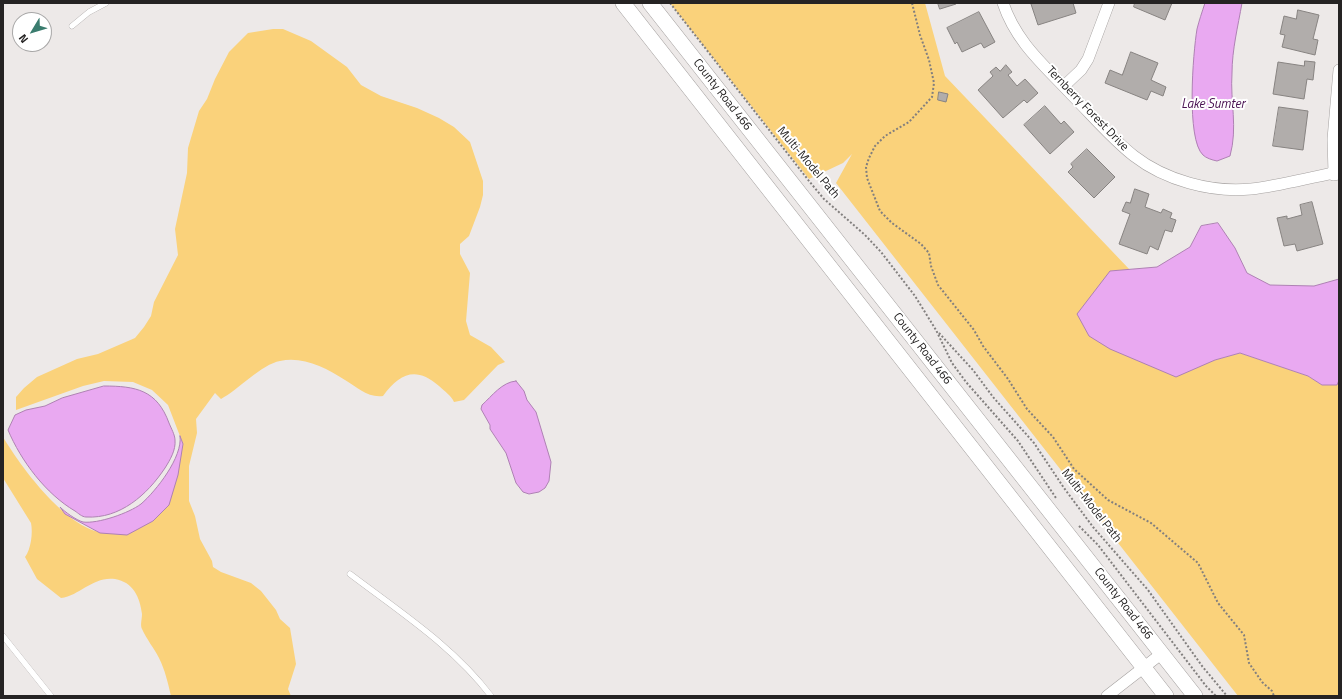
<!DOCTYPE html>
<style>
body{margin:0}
#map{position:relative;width:1342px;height:699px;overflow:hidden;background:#ede9e8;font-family:"Titillium Web",sans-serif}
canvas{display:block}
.frame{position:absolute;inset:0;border:4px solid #252323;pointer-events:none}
.north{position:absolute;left:12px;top:12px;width:40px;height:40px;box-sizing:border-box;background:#fff;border:1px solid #a8a7a7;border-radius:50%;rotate:232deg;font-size:11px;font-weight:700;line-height:16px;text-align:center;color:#252323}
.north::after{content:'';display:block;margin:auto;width:14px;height:18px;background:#3a7c6e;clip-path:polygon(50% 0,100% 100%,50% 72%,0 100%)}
</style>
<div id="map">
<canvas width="1342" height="699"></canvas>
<div class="frame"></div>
<div class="north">N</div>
</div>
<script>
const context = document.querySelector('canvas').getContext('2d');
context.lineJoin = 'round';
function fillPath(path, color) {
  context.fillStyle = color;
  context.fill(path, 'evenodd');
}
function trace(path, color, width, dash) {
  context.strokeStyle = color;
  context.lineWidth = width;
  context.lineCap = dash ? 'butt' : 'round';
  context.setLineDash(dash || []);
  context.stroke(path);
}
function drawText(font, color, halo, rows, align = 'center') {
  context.font = font + ' "Titillium Web",sans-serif';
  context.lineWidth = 4;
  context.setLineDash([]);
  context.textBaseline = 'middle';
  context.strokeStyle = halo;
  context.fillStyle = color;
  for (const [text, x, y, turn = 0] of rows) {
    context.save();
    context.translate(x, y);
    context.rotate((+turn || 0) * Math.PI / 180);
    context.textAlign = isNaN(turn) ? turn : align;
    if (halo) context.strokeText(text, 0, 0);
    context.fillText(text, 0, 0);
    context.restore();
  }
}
fillPath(new Path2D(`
 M 670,3 L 925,3 L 945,76 L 1130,270 L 1110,271 L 1215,360 L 1240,353 L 1308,376 L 1322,385 L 1336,385 L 1339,380 L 1339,696 L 1238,696 L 836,183 L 852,154 L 843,163 L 809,179 Z
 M 273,29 L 283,29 L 311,41 L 347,67 L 361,85 L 381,96 L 417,108 L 439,118 L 454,127 L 470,142 L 483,181 L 483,195 L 480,207 L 469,236 L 460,244 L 460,254 L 470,273 L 466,321 L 470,335 L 491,347 L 505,362 L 498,365 L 464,400 L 454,402 C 451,395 445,392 439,386 C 416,366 400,373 383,396 C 368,398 358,388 345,380 C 326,368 303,356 280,361 C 262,364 238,390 221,399 L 215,393 L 196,419 L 197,433 L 189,466 L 189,501 L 195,516 L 200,539 L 212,561 L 213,567 L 221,572 L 251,583 L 261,591 L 276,610 L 280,619 L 290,628 L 296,664 L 288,689 L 291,696 L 171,696 C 168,683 165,670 159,658 C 154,648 147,640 142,629 C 140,625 142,619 142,614 C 140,597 133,582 115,579 C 93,576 81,595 61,598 L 37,579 L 25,557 C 31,549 33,533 31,523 L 3,478 L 3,437 C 21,467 63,524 99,532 C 106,534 143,523 153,521 L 183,444 L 168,405 L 152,390 L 133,382 L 104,381 L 83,386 L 16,410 L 16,397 L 24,388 L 37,377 L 77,359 L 98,354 L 135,338 L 144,327 L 151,316 L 154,302 L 178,255 L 175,229 L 187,173 L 188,148 L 199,111 L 207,99 L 215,79 L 229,52 L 248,33 Z`), '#fad27b');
const water = new Path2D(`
 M 1205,3 L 1242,3 C 1238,26 1232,50 1232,73 C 1230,102 1238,127 1230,156 L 1217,161 C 1212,160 1206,158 1203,155 C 1186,139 1193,53 1197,29 C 1199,21 1202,12 1205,3 Z
 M 1218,223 L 1235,248 L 1247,273 L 1270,285 L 1314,286 L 1339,279 L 1339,380 L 1337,385 L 1322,385 L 1308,376 L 1240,353 L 1215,360 L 1176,377 L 1110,349 L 1089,336 L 1077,314 L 1110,271 L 1157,267 L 1190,247 L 1201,226 Z
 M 516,381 L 524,391 L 527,400 L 536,412 L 551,462 L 549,481 L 545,488 L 539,492 L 529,494 L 523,492 L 516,483 L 506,453 L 490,429 L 490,425 L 481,409 L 482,405 C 492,396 502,382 516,381 Z
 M 104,386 C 136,386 157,390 169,423 C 171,428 175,435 175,440 C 176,450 170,460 165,468 C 147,495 120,519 86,517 C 82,517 78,513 75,511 C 46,494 21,461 8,430 L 15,415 L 26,410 L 45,406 L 62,398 Z
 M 180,436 L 183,444 L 178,475 L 169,505 L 153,521 L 127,535 L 100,533 L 65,514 L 60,507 C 65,512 76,520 83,522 C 98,524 129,513 141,504 C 156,491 183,457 180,436 Z`);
fillPath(water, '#e9a9f1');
trace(water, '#ae81b3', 1);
const building = new Path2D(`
 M 938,3 L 955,3 L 956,4 L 940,9 Z
 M 1073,3 L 1076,13 L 1038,25 L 1031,4 Z
 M 1135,3 L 1172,3 L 1165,20 L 1134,7 Z
 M 1298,10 L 1319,15 L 1313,39 L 1318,40 L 1315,55 L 1282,47 L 1285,35 L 1280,34 L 1284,16 L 1296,19 Z
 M 979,12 L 995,42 L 984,48 L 981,43 L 962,52 L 957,42 L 955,44 L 947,28 Z
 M 1131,52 L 1158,63 L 1151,80 L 1166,87 L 1163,96 L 1151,91 L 1147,100 L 1105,83 L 1110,70 L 1122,75 Z
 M 1305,61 L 1315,62 L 1313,80 L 1307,79 L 1304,99 L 1273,94 L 1278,62 L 1304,66 Z
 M 1006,65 L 1012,72 L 1008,75 L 1017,86 L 1025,79 L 1038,93 L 1027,103 L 1024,100 L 1003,118 L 978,90 L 993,76 L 990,72 L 996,67 L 1000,71 Z
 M 939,92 L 948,94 L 946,102 L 938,100 Z
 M 1045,106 L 1061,124 L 1064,121 L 1074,132 L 1050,154 L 1024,125 Z
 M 1279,107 L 1308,111 L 1303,150 L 1273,146 Z
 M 1087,149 L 1115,177 L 1094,198 L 1068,172 L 1073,167 L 1071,164 Z
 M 1135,189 L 1149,194 L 1145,207 L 1161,213 L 1163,209 L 1172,213 L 1170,218 L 1176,220 L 1172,232 L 1165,230 L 1158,250 L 1150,246 L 1147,254 L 1119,244 L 1130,214 L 1122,211 L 1126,202 L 1130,203 Z
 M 1312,202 L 1323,244 L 1297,251 L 1295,244 L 1284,246 L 1277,218 L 1287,216 L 1287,219 L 1302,215 L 1300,205 Z`);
fillPath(building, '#b1adab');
trace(building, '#878381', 1);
const lane = new Path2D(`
 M 72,26 L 89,12 L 106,3
 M 350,574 C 400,612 453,646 491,696
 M 3,636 L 51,696`);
const street = new Path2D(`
 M 1003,3 C 1016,42 1044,65 1071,94 C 1092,115 1111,138 1134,156 C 1165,180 1211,193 1251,189 C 1279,186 1307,178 1334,173 L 1333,139 L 1339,70
 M 1064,86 L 1081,70 L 1088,59 L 1109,3
 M 1107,696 L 1161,654`);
const secondary = new Path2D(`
 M 623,3 L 1166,696
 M 650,3 L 1195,696
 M 1334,173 L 1339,172`);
trace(lane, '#a4a09f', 6);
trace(street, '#a4a09f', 12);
trace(secondary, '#a4a09f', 16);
trace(new Path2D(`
 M 670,3 L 809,181 L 824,199 L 865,235 L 881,252 L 915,296 L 936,330 L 952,363 L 966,382 L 1018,441 L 1056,498
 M 912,3 L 920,35 L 929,60 L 934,83 L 932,97 L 909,122 L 885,136 L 875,146 L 869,158 L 866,167 L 867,178 L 880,211 L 892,223 L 921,244 L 929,253 L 931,266 L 938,285 L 974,330 L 983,346 L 1008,379 L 1027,409 L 1053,437 L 1074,469 L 1108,500 L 1151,523 L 1198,563 L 1218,603 L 1244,635 L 1249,663 L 1262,682 L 1272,691 L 1274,696
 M 939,333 L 973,370 L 993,397 L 1034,443 L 1064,488 L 1093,527 L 1148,590 L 1202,666 L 1227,696
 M 1079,526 L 1098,545 L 1206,686 L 1216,696`), '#827f7e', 2, [2, 2]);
trace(lane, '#fff', 5.5);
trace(street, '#fff', 11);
trace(secondary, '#fff', 15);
drawText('12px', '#252323', '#fff', [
 ["County Road 466",722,95,52],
 ["Ternberry Forest Drive",1087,109,46],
 ["Multi-Model Path",808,163,50],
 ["County Road 466",922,349,52],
 ["Multi-Model Path",1091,506,52],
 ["County Road 466",1123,604,52]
]);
drawText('italic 13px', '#4a1252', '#fff', [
 ["Lake Sumter",1213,105]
]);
</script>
